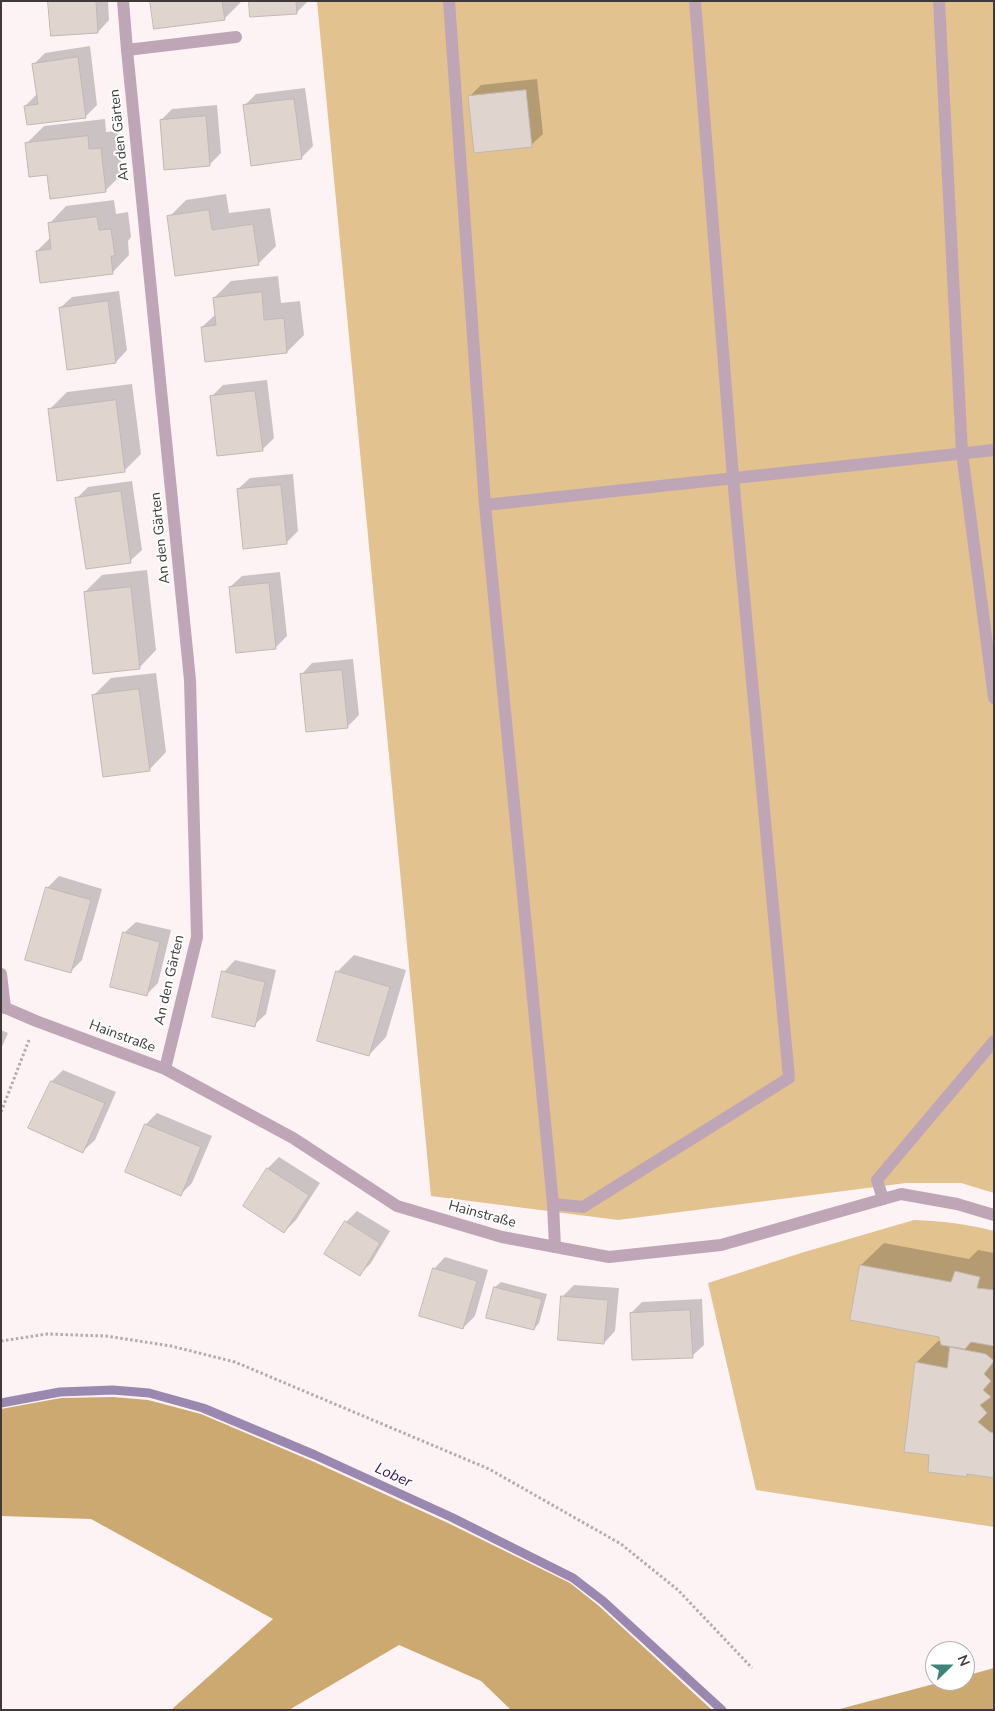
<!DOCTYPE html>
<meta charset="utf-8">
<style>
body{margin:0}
#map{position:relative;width:995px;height:1711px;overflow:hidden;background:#fef3f4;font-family:"Nunito Sans",sans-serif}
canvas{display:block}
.frame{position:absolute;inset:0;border:2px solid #3f393a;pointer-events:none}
.north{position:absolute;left:925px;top:1641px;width:50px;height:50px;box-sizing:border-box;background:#fff;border:1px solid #b2b0b0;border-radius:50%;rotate:68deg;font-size:14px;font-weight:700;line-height:20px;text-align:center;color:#3f393a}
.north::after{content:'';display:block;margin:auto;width:18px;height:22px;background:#3e8378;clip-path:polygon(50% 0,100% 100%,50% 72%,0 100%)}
</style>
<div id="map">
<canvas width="995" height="1711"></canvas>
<div class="frame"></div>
<div class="north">N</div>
</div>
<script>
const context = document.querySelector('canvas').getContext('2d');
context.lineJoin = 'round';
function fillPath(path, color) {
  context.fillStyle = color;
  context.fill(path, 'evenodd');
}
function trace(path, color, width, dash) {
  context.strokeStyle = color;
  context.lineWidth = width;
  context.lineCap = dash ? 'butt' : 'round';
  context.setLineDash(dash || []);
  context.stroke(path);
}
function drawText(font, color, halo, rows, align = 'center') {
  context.font = font + ' "Nunito Sans",sans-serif';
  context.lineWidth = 4;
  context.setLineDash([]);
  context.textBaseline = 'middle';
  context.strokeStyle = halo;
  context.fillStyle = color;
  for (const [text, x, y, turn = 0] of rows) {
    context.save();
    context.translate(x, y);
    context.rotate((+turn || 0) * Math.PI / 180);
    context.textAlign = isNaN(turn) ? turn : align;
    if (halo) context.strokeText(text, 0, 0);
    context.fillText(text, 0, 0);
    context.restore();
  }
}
fillPath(new Path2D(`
 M 317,1 L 994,1 L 994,1193 L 961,1183 L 906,1183 L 618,1220 L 431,1196 Z
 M 914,1220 C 942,1221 967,1224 994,1231 L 994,1527 L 756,1490 L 708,1283 L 801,1253 Z`), '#e2c28e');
fillPath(new Path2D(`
 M 113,1397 L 148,1400 L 201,1414 L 312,1461 L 448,1523 L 570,1583 L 599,1606 L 712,1710 L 511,1710 L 481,1681 L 399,1645 L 289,1710 L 171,1710 L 273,1619 L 91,1519 L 1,1516 L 1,1409 L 61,1398 Z
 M 994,1668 L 994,1710 L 836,1710 L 945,1681 L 965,1681 L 965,1676 Z`), '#cba970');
fillPath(new Path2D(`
 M 50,1 L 108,1 L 109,20 L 98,32 Z
 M 152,1 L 241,1 L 241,2 L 224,19 Z
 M 250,1 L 308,1 L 296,13 Z
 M 90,46 L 97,105 L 86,116 L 28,124 L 25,106 L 37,94 L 34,64 L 45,53 Z
 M 537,79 L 543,134 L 531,145 L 469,97 L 481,85 Z
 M 305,88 L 313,146 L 301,158 L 244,106 L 256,94 Z
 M 217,105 L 221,153 L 209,165 L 161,120 L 172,109 Z
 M 105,119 L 106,132 L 118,131 L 122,174 L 105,191 L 48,174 L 26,144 L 44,126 Z
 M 226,194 L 229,213 L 270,208 L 276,246 L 258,264 L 169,217 L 186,200 Z
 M 114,200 L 116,214 L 128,212 L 131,237 L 128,241 L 129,255 L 112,273 L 37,251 L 51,237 L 49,224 L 66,206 Z
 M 278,276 L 281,303 L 300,301 L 304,335 L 287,352 L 206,361 L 202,327 L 216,314 L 214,298 L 231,281 Z
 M 119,291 L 127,350 L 116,362 L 68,368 L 60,308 L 72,297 Z
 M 267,380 L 274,438 L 262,450 L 211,397 L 223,385 Z
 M 132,384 L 141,454 L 124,471 L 49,410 L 67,392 Z
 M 293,474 L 298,531 L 286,543 L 238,489 L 250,478 Z
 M 132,481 L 142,550 L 130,561 L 77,498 L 88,487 Z
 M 147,570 L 156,650 L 139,668 L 85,592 L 102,575 Z
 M 280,572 L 287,636 L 275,648 L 230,587 L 242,576 Z
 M 353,659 L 359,715 L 347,727 L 301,675 L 312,663 Z
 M 156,673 L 166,752 L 149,770 L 94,695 L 111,678 Z
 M 59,876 L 102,889 L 82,960 L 70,972 L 47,888 Z
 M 136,922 L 171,930 L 158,983 L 146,995 L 124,933 Z
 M 354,955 L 406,970 L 386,1037 L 369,1055 L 337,972 Z
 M 235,960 L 276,970 L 266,1014 L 254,1025 L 224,972 Z
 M 1,1030 L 8,1033 L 1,1049 Z
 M 63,1070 L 116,1092 L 95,1140 L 83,1151 L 52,1081 Z
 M 157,1113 L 212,1136 L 192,1183 L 181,1194 L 146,1124 Z
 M 279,1157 L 320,1183 L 296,1220 L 284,1232 L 244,1205 L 268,1168 Z
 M 357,1211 L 390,1231 L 371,1263 L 360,1274 L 346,1222 Z
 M 884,1243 L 969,1259 L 978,1250 L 994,1253 L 994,1476 L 969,1473 L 967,1476 L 931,1454 L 916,1363 L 938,1341 L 942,1341 L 940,1336 L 861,1265 Z
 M 445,1257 L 488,1270 L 475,1316 L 463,1328 L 434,1269 Z
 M 501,1282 L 547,1294 L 539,1323 L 534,1329 L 488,1317 L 495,1287 Z
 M 574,1285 L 619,1288 L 615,1331 L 604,1343 L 563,1296 Z
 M 702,1299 L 704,1345 L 692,1356 L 631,1313 L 642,1302 Z`), '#0003');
trace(new Path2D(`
 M 1,1403 L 60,1392 L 113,1390 L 149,1393 L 203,1408 L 315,1455 L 451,1517 L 573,1578 L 603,1601 L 722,1710`), '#9b88b1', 9);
const building = new Path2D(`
 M 48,1 L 96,1 L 98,33 L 51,36 Z
 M 150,1 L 222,1 L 225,20 L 154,29 Z
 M 249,1 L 296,1 L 297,14 L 250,17 Z
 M 78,57 L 86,118 L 27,125 L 24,106 L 38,104 L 32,64 Z
 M 526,90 L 532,147 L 474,153 L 468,96 Z
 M 294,99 L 302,159 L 251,166 L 243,105 Z
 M 206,116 L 210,166 L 164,170 L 160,120 Z
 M 88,136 L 89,149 L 101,148 L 106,192 L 50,199 L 47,175 L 29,177 L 25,143 Z
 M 209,210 L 212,230 L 253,224 L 259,265 L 175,276 L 167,216 Z
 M 97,217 L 99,230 L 111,229 L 115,256 L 111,256 L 113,274 L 40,283 L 36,251 L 51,249 L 48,223 Z
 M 262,292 L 264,320 L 284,318 L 287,353 L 205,362 L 201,327 L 216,325 L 213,298 Z
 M 108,301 L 116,363 L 67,370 L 59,308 Z
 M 255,391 L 263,451 L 217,456 L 210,396 Z
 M 116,400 L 125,472 L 57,481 L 48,409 Z
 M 281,485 L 287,544 L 243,549 L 237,489 Z
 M 121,491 L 131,563 L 86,569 L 75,498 Z
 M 269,583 L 276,649 L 236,653 L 229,587 Z
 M 131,587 L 140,669 L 93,674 L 84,592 Z
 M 342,670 L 348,728 L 306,732 L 300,674 Z
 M 139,689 L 150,771 L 103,777 L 92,695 Z
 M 46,887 L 91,900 L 71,973 L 25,960 Z
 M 123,932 L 160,942 L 147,996 L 110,987 Z
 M 222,971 L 265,982 L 255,1027 L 212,1017 Z
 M 336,971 L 390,987 L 369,1056 L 317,1041 Z
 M 51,1081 L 105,1103 L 83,1153 L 28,1128 Z
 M 145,1124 L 201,1147 L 181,1196 L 125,1172 Z
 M 267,1168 L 309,1195 L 284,1233 L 243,1206 Z
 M 345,1221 L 380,1243 L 360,1276 L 324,1254 Z
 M 860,1265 L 951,1282 L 955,1271 L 980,1277 L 977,1288 L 994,1290 L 994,1346 L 971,1342 L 965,1349 L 941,1345 L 939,1337 L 850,1320 Z
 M 433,1268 L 477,1281 L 463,1329 L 419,1316 Z
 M 494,1287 L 542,1299 L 534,1330 L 486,1318 Z
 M 561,1296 L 608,1300 L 604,1344 L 558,1340 Z
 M 690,1310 L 693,1358 L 632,1360 L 630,1313 Z
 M 950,1347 L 986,1354 L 994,1361 L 984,1374 L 991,1381 L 983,1390 L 991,1397 L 980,1405 L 987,1413 L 978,1422 L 990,1432 L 994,1433 L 994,1478 L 967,1474 L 967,1477 L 928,1472 L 929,1455 L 904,1452 L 915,1362 L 947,1368 Z`);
fillPath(building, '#e0d4ce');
trace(building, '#c3b7b2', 1);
trace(new Path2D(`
 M 1,1112 L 29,1040
 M 1,1341 L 47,1334 L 106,1336 L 171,1346 L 235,1362 L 489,1469 L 621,1544 L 678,1590 L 752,1668`), '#b4abac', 3, [2.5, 2.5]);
trace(new Path2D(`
 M 449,1 L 485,505 L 553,1204 L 555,1247
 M 939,1 L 962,453 L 994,698
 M 127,50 L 236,37
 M 485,505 L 994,450
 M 1,974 L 5,1008
 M 883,1199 L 877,1180 L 994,1041
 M 553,1204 L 583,1207 L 789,1078 L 733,477 L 695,1`), '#bfa6b7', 12);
trace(new Path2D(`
 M 123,1 L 127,50 L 190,680 L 197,937 L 165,1069
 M 1,1006 L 36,1021 L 165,1069 L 293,1138 L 397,1206 L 502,1237 L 609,1257 L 721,1245 L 901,1194 L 957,1204 L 994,1215`), '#bfa6b7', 12);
drawText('14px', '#3f393a', '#fff', [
 ["An den Gärten",120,135,-96],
 ["An den Gärten",161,538,-96],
 ["An den Gärten",170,980,-77],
 ["Hainstraße",122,1037,20],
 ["Hainstraße",482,1215,15]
]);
drawText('italic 15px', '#39175a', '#fff', [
 ["Lober",393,1476,24]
]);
</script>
